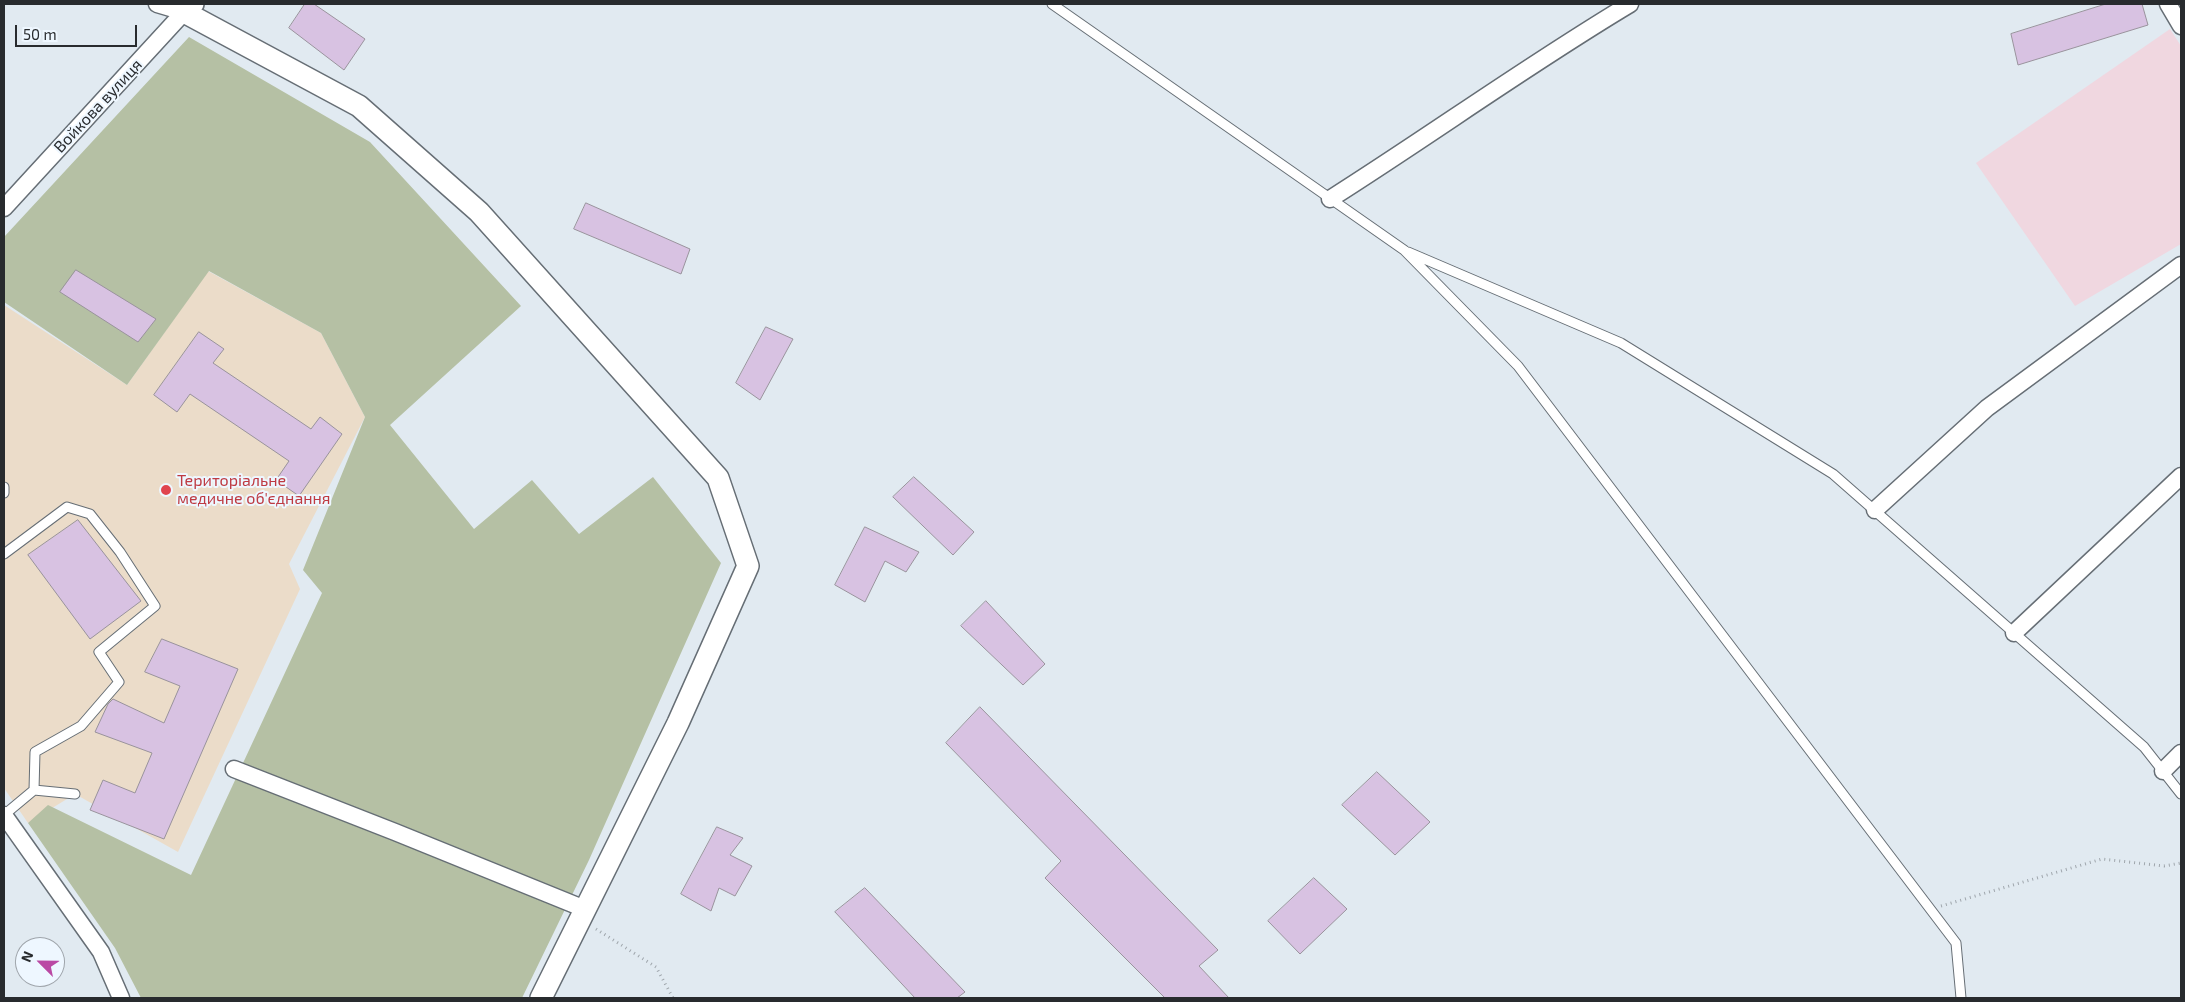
<!DOCTYPE html>
<meta charset="utf-8">
<style>
body{margin:0}
#map{position:relative;width:2185px;height:1002px;overflow:hidden;background:#e1eaf1;font-family:"Exo 2",sans-serif}
canvas{display:block}
.frame{position:absolute;inset:0;border:5px solid #282b2e;pointer-events:none}
.north{position:absolute;left:15px;top:937px;width:50px;height:50px;box-sizing:border-box;background:#eef7ff;border:1px solid #9fa5ab;border-radius:50%;rotate:293deg;font-size:14px;font-weight:700;line-height:20px;text-align:center;color:#282b2e}
.north::after{content:'';display:block;margin:auto;width:18px;height:22px;background:#ba49a4;clip-path:polygon(50% 0,100% 100%,50% 72%,0 100%)}
.scale{position:absolute;left:15px;top:25px;width:122px;height:22px;box-sizing:border-box;border:2px solid #282b2e;border-top:0;padding-left:6px;font-size:15px;line-height:18px;white-space:nowrap;color:#282b2e;-webkit-text-stroke:4px #eef7ff;paint-order:stroke}
</style>
<div id="map">
<canvas width="2185" height="1002"></canvas>
<div class="frame"></div>
<div class="north">N</div>
<div class="scale">50 m</div>
</div>
<script>
const context = document.querySelector('canvas').getContext('2d');
context.lineJoin = 'round';
function fillPath(path, color) {
  context.fillStyle = color;
  context.fill(path, 'evenodd');
}
function trace(path, color, width, dash) {
  context.strokeStyle = color;
  context.lineWidth = width;
  context.lineCap = dash ? 'butt' : 'round';
  context.setLineDash(dash || []);
  context.stroke(path);
}
function drawText(font, color, halo, rows, align = 'center') {
  context.font = font + ' "Exo 2",sans-serif';
  context.lineWidth = 4;
  context.setLineDash([]);
  context.textBaseline = 'middle';
  context.strokeStyle = halo;
  context.fillStyle = color;
  for (const [text, x, y, turn = 0] of rows) {
    context.save();
    context.translate(x, y);
    context.rotate((+turn || 0) * Math.PI / 180);
    context.textAlign = isNaN(turn) ? turn : align;
    if (halo) context.strokeText(text, 0, 0);
    context.fillText(text, 0, 0);
    context.restore();
  }
}
fillPath(new Path2D(`
 M 2170,29 L 2181,46 L 2181,244 L 2075,306 L 1976,163 Z`), '#f0d7e0');
fillPath(new Path2D(`
 M 208,271 L 321,333 L 365,417 L 289,564 L 300,589 L 178,852 L 75,794 L 28,823 L 4,788 L 4,305 L 127,385 Z`), '#ebdcc9');
fillPath(new Path2D(`
 M 189,37 L 370,142 L 521,306 L 390,425 L 474,529 L 532,480 L 579,534 L 653,477 L 721,563 L 589,860 L 522,998 L 141,998 L 115,948 L 28,823 L 48,805 L 191,875 L 322,593 L 303,570 L 365,417 L 321,333 L 209,271 L 127,385 L 4,302 L 4,237 Z`), '#b5c0a4');
const building = new Path2D(`
 M 305,4 L 314,4 L 365,39 L 344,70 L 289,28 Z
 M 2106,4 L 2142,4 L 2148,25 L 2018,65 L 2011,34 Z
 M 586,203 L 690,249 L 681,274 L 574,229 Z
 M 76,270 L 156,319 L 138,342 L 60,292 Z
 M 766,327 L 793,339 L 760,400 L 736,383 Z
 M 199,332 L 224,349 L 213,363 L 311,429 L 320,417 L 342,434 L 299,496 L 276,480 L 289,461 L 190,394 L 177,412 L 154,395 Z
 M 914,477 L 974,532 L 953,555 L 893,497 Z
 M 78,520 L 141,601 L 90,639 L 28,555 Z
 M 865,527 L 919,552 L 906,572 L 885,561 L 865,602 L 835,585 Z
 M 986,601 L 1045,664 L 1023,685 L 961,626 Z
 M 162,639 L 238,669 L 164,839 L 90,810 L 103,780 L 135,793 L 152,753 L 95,732 L 108,704 L 113,699 L 164,723 L 180,686 L 145,672 Z
 M 980,707 L 1218,950 L 1199,966 L 1229,998 L 1165,998 L 1045,878 L 1061,861 L 946,743 Z
 M 1377,772 L 1430,822 L 1395,855 L 1342,805 Z
 M 717,827 L 743,838 L 730,855 L 752,866 L 735,896 L 719,888 L 711,911 L 681,894 Z
 M 1314,878 L 1347,909 L 1300,954 L 1268,921 Z
 M 865,888 L 965,992 L 957,998 L 915,998 L 835,912 Z`);
fillPath(building, '#d8c2e2');
trace(building, '#99939c', 1);
const service = new Path2D(`
 M 1052,4 L 1404,250 L 1518,366 L 1956,943 L 1961,998
 M 1408,252 L 1621,343 L 1833,474 L 2144,747 L 2181,794
 M 4,487 L 4,493
 M 4,554 L 67,507 L 90,514 L 120,552 L 155,606 L 99,652 L 119,682 L 81,726 L 35,752 L 34,790
 M 4,815 L 34,790 L 75,794`);
const minor = new Path2D(`
 M 2168,4 L 2181,26
 M 1330,199 C 1431,135 1528,65 1630,4
 M 4,208 L 184,12 L 157,4
 M 1875,510 L 1987,408 L 2181,265
 M 2014,633 L 2181,476
 M 234,769 L 395,832 L 585,909
 M 2163,771 L 2181,753
 M 4,815 L 101,952 L 121,998`);
const tertiary = new Path2D(`
 M 193,4 L 184,12 L 359,106 L 479,212 L 718,478 L 748,566 L 678,723 L 541,998`);
trace(service, '#666e75', 11);
trace(minor, '#666e75', 19);
trace(tertiary, '#666e75', 24);
trace(new Path2D(`
 M 1941,906 L 2102,859 L 2164,866 L 2181,863
 M 596,929 L 656,967 L 673,998`), '#9fa6ac', 3, [1, 4]);
trace(service, '#fff', 9);
trace(minor, '#fff', 16);
trace(tertiary, '#fff', 21);
for (const [x, y, r, color] of [
 [166,490,6,"#e0444e"]
]) {
  const dot = new Path2D();
  dot.arc(x, y, r, 0, 2 * Math.PI);
  context.fillStyle = color;
  context.fill(dot);
  trace(dot, '#eef7ff', 2);
}
drawText('16px', '#282b2e', '#eef7ff', [
 ["Войкова вулиця",98,106,-47]
]);
drawText('16px', '#be3a42', '#eef7ff', [
 ["Територіальне",177,481],
 ["медичне об'єднання",177,499]
], 'left');
</script>
